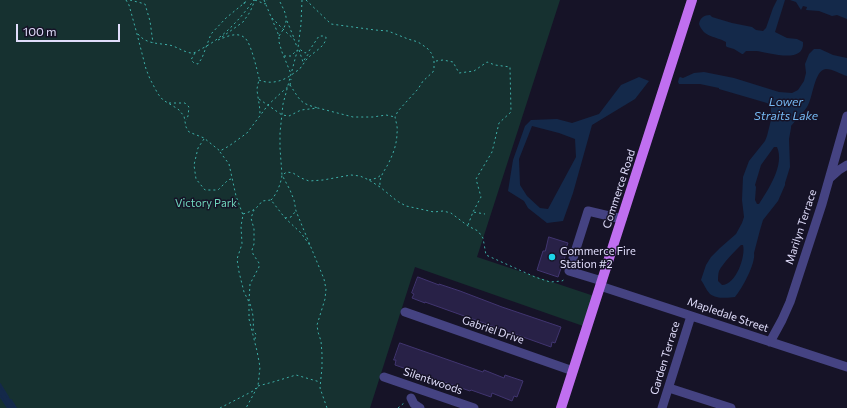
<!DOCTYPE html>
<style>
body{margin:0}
#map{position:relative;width:847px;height:408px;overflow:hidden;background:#161327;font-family:Commissioner,sans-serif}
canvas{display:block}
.scale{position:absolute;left:16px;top:24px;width:104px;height:18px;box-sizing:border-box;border:2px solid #e0ddfb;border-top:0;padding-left:5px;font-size:12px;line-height:14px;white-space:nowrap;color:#e0ddfb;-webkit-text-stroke:3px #161327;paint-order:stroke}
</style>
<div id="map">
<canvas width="847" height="408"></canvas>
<div class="scale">100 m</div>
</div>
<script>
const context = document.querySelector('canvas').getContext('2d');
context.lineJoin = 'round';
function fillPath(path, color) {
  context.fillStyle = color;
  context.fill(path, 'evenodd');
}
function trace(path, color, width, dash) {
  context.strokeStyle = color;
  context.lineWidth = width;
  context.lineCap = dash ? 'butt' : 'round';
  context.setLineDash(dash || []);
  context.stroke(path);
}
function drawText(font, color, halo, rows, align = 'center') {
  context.font = font + ' Commissioner,sans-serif';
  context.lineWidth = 3;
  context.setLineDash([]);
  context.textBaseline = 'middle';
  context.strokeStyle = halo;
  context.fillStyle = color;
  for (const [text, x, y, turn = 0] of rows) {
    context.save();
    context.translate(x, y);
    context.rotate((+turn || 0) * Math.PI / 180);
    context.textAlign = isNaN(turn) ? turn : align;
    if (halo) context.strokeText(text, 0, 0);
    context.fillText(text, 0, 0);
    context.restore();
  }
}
fillPath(new Path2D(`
 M 0,0 L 560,0 L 477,257 L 597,297 L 586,327 L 415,267 L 370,408 L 0,408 Z`), '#163130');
fillPath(new Path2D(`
 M 777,0 L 785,0 L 775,32 L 787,38 L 797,39 L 803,42 C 805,65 768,52 756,51 C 752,51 750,51 746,51 L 743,54 L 742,54 L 734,49 L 727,47 L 726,46 L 726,42 C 716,36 704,38 699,24 C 700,18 704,15 710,15 L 712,17 L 732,23 L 752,27 L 756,30 L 763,31 L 766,28 L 773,8 Z
 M 790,0 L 847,0 L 847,19 L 837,15 L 832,16 L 819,11 L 806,10 L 807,7 L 803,6 L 801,10 L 796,2 Z
 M 814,49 L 820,49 L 833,55 L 847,58 L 847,76 C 840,74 833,69 826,69 C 814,70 813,98 807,107 C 803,113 796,120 791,126 L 791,128 L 789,139 L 790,167 L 785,183 L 785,185 L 778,201 L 763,220 L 760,230 L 754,253 C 756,263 742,289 735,297 C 728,298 716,299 710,294 C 706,290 704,284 701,280 L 706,265 L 711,257 L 720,248 L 736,234 L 742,223 L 744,217 L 742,200 L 743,177 L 749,161 L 765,141 L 767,136 L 771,120 L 771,107 L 770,105 L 767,103 L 719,89 L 719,88 L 700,84 L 679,84 L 678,82 L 679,78 L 680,77 L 683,78 L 694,73 L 704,72 L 734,78 L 779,92 L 792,93 L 798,90 L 804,81 L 806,73 L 805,64 L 809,54 ZM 774,147 L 777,147 C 785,165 768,190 759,204 L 757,204 L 755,200 L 756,187 L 755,185 L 761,165 ZM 741,245 L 743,245 C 746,256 736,285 722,285 L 718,281 C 718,278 718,274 719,271 C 723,263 735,251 741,245 Z
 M 639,77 L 649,81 L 635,99 L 592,125 L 573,193 L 563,221 L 547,223 L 528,208 L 524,201 L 508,191 L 513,160 L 525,126 L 531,120 L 557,119 L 572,123 L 599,114 L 621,85 ZM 532,126 L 559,133 L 575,139 L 576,157 L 548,209 L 540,208 L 527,196 L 520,185 L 519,159 Z
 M 0,384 L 16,408 L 8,408 L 0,396 Z`), '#14294a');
trace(new Path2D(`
 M 0,384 L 8,397
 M 0,396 L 8,408
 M 11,400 L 16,408`), '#14294a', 2);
const building = new Path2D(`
 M 549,237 L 568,243 L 566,248 L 568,248 L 558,277 L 537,270 L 543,251 L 545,251 Z
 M 418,277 L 439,285 L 439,284 L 460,291 L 502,307 L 561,327 L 555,343 L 552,342 L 551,347 L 425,302 L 425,303 L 412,298 L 414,294 L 412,293 Z
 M 400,343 L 483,372 L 484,370 L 504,378 L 505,375 L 523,381 L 517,397 L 514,396 L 512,401 L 492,393 L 491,397 L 471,390 L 470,391 L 395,365 L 396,360 L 394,360 Z`);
fillPath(building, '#282147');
trace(building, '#413570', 1);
trace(new Path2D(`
 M 126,0 L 129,5 L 137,34 L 146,69 L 150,79 L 158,94 L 163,100 L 178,109 L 184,116 L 186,127 L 189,132 L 204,138 L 220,151 L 229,146 L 247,133 L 268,105 L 283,91 L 290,85 C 301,101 299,103 318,108
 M 130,0 L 145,4 L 150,21 L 153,43
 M 255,0 L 265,4 L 267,0
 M 264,0 L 279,36 L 279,42 L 282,52 L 291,74
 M 302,0 L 301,24 L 298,48 L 283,104 L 280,133 L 280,148 L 282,175 L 290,190 L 294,200 L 296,211 L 324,279 L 326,289 L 325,299 L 317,325 L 318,332 L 321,341 L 322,354 L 322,367 L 320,388 L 327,408
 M 306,0 L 331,24 L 375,30 L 388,31 L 408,39 L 418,42 L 427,48 L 432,54 L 434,61 L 434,68 L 433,72 L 423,81 L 418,89 L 398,111 L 395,117 C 396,122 398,128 397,133 C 397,142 394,152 390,160 C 386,170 379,175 380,186
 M 244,4 L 245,0
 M 272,18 L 288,34 L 294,39 L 297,47
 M 287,21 L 294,38
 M 138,34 C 146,44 157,43 169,45 C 176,46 185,53 192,53 C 196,53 199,50 203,48 C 224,37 240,19 254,0
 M 279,36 C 290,20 287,16 279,0
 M 222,37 L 243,22 L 250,12 L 255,0
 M 218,40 C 226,37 237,31 245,38 C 251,43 257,70 259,78 C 259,82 257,86 257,90 C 258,99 260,106 260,115
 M 299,50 L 303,62
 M 195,53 L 192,58 L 191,60 L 194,63 L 198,64 L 202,58 L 211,34 L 226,18 L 248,0
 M 284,56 L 291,56 L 297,50
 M 304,60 L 309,53
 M 436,61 L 443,60 L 453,62 L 459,73 L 474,71 L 487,62 L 495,65 L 510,67 L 511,112 L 499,123 L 492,152 L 476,179 L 481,197 L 473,212
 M 259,80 C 271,85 284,81 294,73 C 296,71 300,70 301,67 C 304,64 305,60 309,57 C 315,51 326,46 326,37 L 323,36 L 319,36 L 309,51 L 305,53 L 298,48
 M 290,85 L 291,79
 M 259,99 L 282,115 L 289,116 L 301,110 L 318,108 L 353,117 L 373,117 L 386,115 L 395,117
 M 169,103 L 185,103 L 189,107 L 188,116 L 186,120
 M 204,139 L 198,148 L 194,165 L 196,179 L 205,190 L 218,190 L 228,180 L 231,179
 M 220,152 L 229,164 L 236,196 L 243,215 L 241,226 L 242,244 L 237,259 L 239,272 L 244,292 L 249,302 L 249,319 L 257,351 L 260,367 L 258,386 L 246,408
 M 369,180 L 377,178 L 381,175
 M 271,200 C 277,194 281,183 282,175 L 287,172 L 293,173 L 301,178 L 309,181 L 323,180 L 351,175 L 360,176 L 369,180 L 380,187 L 397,201 L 406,206 L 434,212 L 443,211 L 451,213 L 468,226 L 478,231 L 483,238 L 486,255 L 535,277 L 550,282 L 562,281 L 565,279
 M 243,214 C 252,211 256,210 262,201 L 271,200 L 285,218 L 301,233 L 311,247
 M 285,218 L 291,217 L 295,212
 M 468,225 L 473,212 L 485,214
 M 249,301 L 250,284 L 259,267 L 259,263 L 253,254 L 252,250 L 254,244 L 254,229 L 251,218 L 254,210
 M 250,304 C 253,311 254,322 253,331 L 256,334 L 255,339
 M 258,386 L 273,382 L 296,375 L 320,382
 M 220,408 L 253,391 L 256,388
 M 398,408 L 404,403`), '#3dafa8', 1, [2, 3]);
trace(new Path2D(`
 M 830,178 L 839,170 L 847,165
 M 602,281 L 569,271 L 588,211 L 622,219
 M 600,286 L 847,367
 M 405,312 L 573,371
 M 770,342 L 782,320 L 790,302 L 822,204 L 847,116
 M 384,377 L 474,408
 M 669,388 L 731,408
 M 411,398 L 414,404 L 420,408
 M 662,408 L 691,316`), '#454382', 9);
trace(new Path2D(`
 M 561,408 L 692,0`), '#c06ff0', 10);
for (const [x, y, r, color] of [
 [552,257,4,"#1dd4e8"]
]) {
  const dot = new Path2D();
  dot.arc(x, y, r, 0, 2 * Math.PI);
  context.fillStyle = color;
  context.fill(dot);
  trace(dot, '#161327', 1.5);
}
drawText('11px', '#e0ddfb', '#161327', [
 ["Commerce Road",619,189,-72],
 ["Marilyn Terrace",801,227,-72],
 ["Mapledale Street",728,315,19],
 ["Gabriel Drive",493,330,19],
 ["Garden Terrace",665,358,-73],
 ["Silentwoods",433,381,19]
]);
drawText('11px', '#6fd5bc', '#161327', [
 ["Victory Park",206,203]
]);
drawText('11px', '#e0ddfb', '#161327', [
 ["Commerce Fire",560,251],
 ["Station #2",560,264]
], 'left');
drawText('italic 12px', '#75b8f1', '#161327', [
 ["Lower",786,102],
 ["Straits Lake",786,116]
]);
</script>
